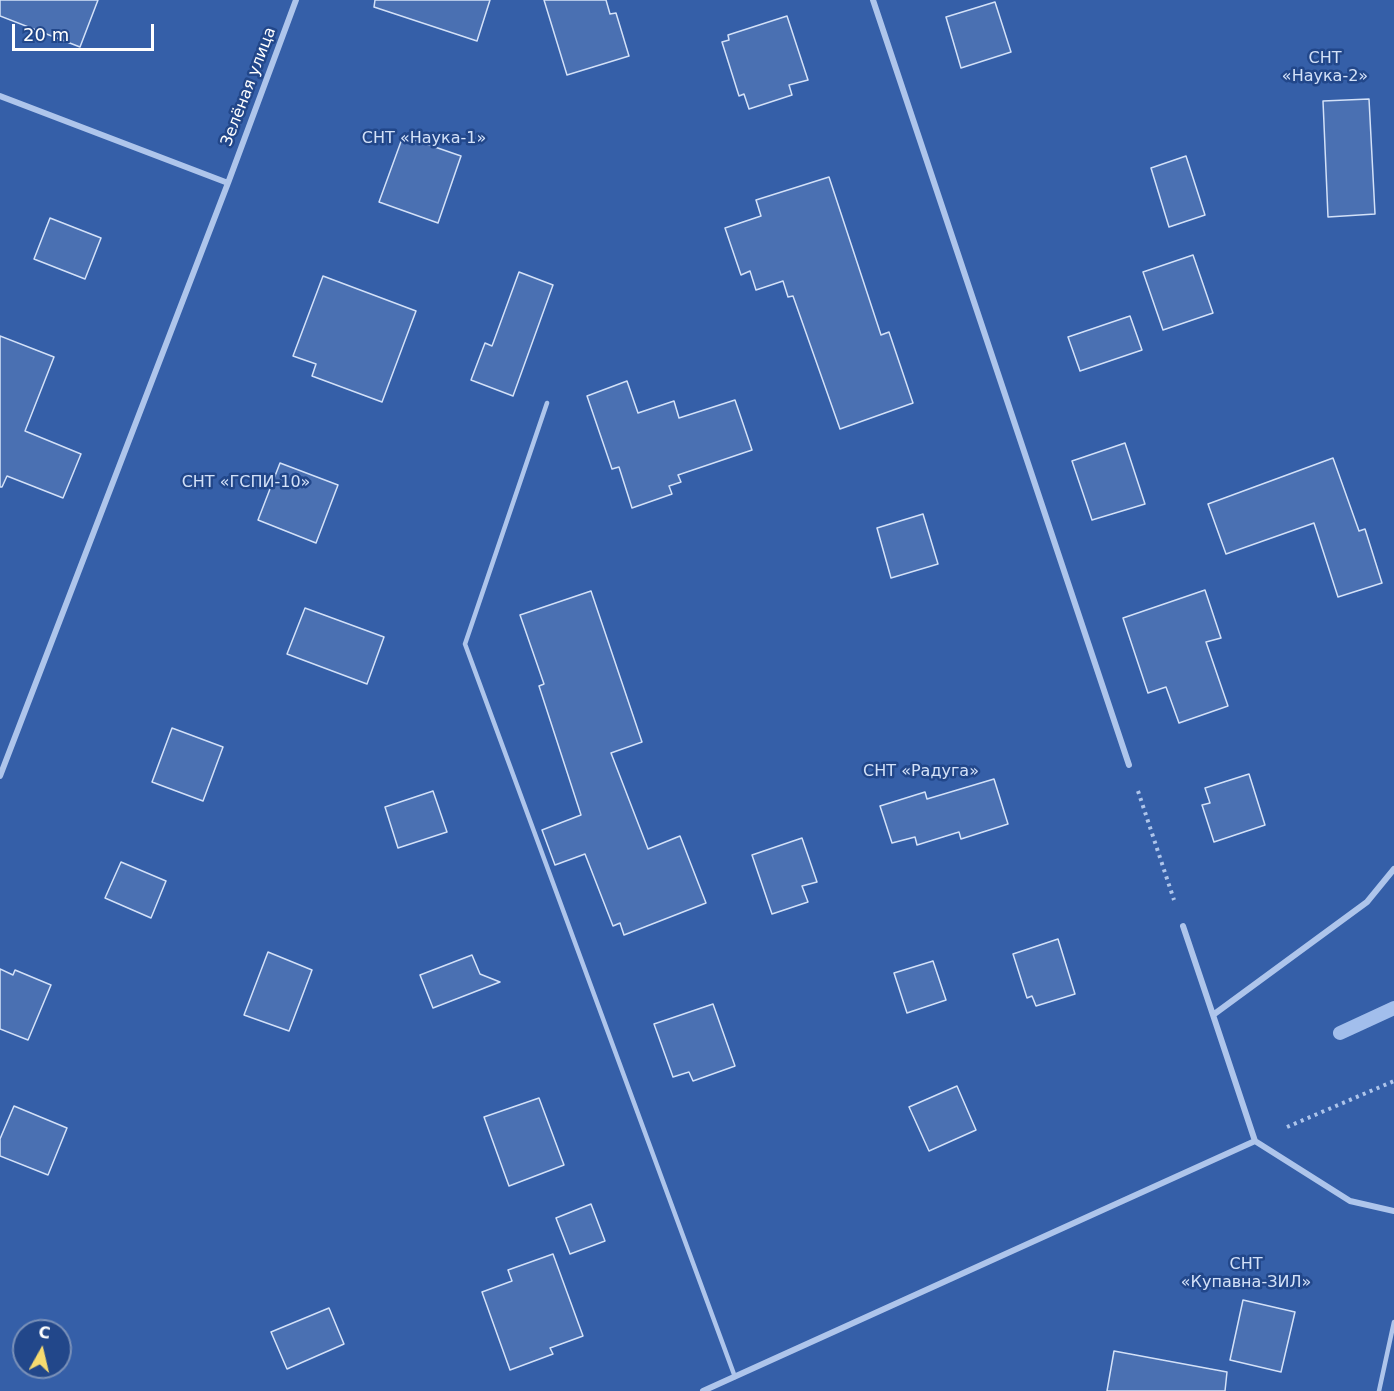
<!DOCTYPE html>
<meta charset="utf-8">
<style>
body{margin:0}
#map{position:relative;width:1394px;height:1391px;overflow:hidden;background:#22478a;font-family:"DejaVu Sans",sans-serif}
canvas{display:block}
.north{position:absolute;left:12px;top:1319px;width:60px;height:60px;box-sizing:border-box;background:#22478a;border:2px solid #7a91b9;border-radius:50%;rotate:8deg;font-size:16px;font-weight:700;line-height:24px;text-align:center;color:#fff}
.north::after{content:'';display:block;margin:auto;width:21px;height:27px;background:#f7db70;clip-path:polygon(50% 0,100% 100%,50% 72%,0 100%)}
.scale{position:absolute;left:12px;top:24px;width:142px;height:27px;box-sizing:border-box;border:3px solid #fff;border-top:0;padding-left:8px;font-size:18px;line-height:21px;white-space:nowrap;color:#fff;-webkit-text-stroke:4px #22478a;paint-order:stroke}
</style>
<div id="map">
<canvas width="1394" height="1391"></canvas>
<div class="north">С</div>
<div class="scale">20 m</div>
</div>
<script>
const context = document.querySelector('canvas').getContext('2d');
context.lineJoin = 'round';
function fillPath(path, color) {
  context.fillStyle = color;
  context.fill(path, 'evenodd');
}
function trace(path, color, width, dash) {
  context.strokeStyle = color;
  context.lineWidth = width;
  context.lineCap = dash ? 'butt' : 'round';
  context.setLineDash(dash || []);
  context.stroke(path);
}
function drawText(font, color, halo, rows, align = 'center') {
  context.font = font + ' "DejaVu Sans",sans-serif';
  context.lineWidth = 5;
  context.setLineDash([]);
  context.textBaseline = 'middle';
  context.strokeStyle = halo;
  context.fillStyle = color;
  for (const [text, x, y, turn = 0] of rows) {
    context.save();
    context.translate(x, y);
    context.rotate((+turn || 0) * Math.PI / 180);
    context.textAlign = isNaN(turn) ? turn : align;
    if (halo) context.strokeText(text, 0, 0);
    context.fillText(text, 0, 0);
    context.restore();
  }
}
fillPath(new Path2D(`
 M 0,0 L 1394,0 L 1394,1391 L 0,1391 ZM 24,1331 L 60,1331 L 60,1367 L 24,1367 Z`), '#355fa8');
trace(new Path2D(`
 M 1340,1033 L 1394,1008`), '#a2beec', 14);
const building = new Path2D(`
 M 0,0 L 98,0 L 80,47 L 0,16 Z
 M 375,0 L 490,0 L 477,41 L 374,7 Z
 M 544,0 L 606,0 L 610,14 L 616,13 L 629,56 L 567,75 Z
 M 995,2 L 1011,52 L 961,68 L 946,17 Z
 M 787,16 L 808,80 L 789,85 L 792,95 L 749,109 L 744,94 L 739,96 L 722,42 L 729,40 L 728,35 Z
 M 1369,99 L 1375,214 L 1328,217 L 1323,101 Z
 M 403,136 L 461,156 L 438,223 L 379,202 Z
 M 1186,156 L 1205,215 L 1169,227 L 1151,168 Z
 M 829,177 L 881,335 L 889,332 L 913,403 L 840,429 L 793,296 L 788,297 L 783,281 L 756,290 L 750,271 L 741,275 L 725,228 L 761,216 L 756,200 Z
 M 50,218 L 101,238 L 85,279 L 34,259 Z
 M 1193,255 L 1213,313 L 1163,330 L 1143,272 Z
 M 519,272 L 553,285 L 513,396 L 471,380 L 485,343 L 492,346 Z
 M 323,276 L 416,311 L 382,402 L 312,376 L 316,364 L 293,356 Z
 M 1130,316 L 1142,350 L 1080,371 L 1068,337 Z
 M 0,336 L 54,357 L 25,431 L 81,454 L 63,498 L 7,476 L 2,487 L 0,487 Z
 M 627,381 L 638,413 L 674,401 L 679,418 L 735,400 L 752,450 L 678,475 L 681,482 L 669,486 L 672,494 L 632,508 L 619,467 L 612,469 L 587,396 Z
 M 1125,443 L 1145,504 L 1092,520 L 1072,461 Z
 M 1333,458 L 1359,531 L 1365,529 L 1382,583 L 1338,597 L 1314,523 L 1226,554 L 1208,504 Z
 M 280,463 L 338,485 L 316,543 L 258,520 Z
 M 923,514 L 938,564 L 891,578 L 877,528 Z
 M 1205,590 L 1221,638 L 1206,642 L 1228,706 L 1179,723 L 1166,687 L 1148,693 L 1123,618 Z
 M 591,591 L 642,742 L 611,753 L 648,849 L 680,836 L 706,903 L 624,935 L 620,923 L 613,926 L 585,854 L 555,865 L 542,830 L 581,815 L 539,686 L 544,684 L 520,615 Z
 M 305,608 L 384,637 L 367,684 L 287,654 Z
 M 172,728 L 223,747 L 203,801 L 152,782 Z
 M 1249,774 L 1265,825 L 1214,842 L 1202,805 L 1210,803 L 1205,788 Z
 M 994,779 L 1008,824 L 961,839 L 959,832 L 917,845 L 915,837 L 892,843 L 880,806 L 925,792 L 927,799 Z
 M 433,791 L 447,832 L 398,848 L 385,807 Z
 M 802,838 L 817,882 L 802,886 L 808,902 L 772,914 L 752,855 Z
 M 121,862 L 166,881 L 151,918 L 105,898 Z
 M 1058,939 L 1075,994 L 1036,1006 L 1032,996 L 1027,998 L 1013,954 Z
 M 268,952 L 312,970 L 289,1031 L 244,1015 Z
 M 472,955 L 480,974 L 500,982 L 433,1008 L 420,975 Z
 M 933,961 L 946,1000 L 907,1013 L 894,973 Z
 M 0,969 L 13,975 L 15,970 L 51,985 L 28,1040 L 0,1029 Z
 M 713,1004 L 735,1066 L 693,1081 L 689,1072 L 673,1077 L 654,1024 Z
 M 957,1086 L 976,1130 L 929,1151 L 909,1107 Z
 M 539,1098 L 564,1165 L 509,1186 L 484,1117 Z
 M 14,1106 L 67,1128 L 48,1175 L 0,1156 L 0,1139 Z
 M 591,1204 L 605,1241 L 570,1254 L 556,1218 Z
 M 553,1254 L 583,1336 L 550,1348 L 553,1354 L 510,1370 L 482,1292 L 512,1281 L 508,1270 Z
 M 1243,1300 L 1295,1312 L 1281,1372 L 1230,1360 Z
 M 329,1308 L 344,1344 L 287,1369 L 271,1332 Z
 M 1114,1351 L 1227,1372 L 1225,1391 L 1107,1391 Z`);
fillPath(building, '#4a70b2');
trace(building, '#d3e1f8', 1.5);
trace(new Path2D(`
 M 1138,791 L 1174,900
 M 1287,1127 L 1394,1081`), '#aec5eb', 4, [3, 4.5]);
trace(new Path2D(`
 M 547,403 L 465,644 L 735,1377
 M 1379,1391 L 1394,1322`), '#aec5eb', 4.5);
trace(new Path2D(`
 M 873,0 L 1129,765
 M 0,96 L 228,183 L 0,776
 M 228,183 L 296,0
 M 1183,926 L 1213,1015
 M 1255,1141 L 1213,1015 L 1367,902 L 1394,869
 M 703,1391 L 1255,1141 L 1350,1201 L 1394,1211`), '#aec5eb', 6);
drawText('16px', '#d3e1f8', '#22478a', [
 ["СНТ",1325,59],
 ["«Наука-2»",1325,77],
 ["СНТ «Наука-1»",424,139],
 ["СНТ «ГСПИ-10»",246,483],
 ["СНТ «Радуга»",921,772],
 ["СНТ",1246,1265],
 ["«Купавна-ЗИЛ»",1246,1283]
]);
drawText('16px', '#fff', '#22478a', [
 ["Зелёная улица",249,87,-69]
]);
</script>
